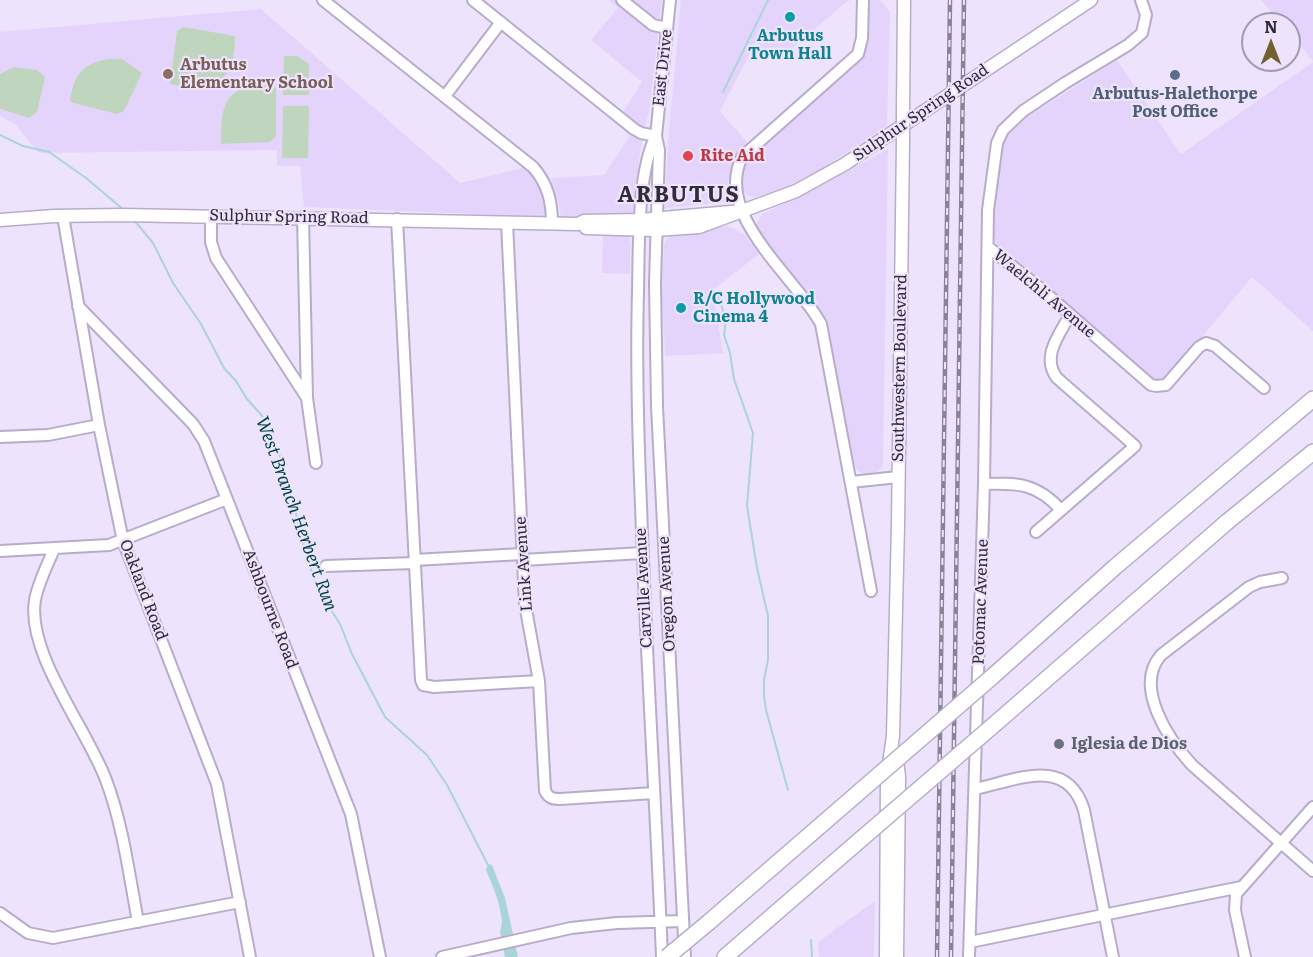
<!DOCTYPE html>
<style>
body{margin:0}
#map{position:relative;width:1313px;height:957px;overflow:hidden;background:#ede3fd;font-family:Literata,serif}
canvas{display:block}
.north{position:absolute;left:1241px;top:12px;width:60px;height:60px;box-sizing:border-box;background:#ede3fd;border:2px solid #a29aae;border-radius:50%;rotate:0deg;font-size:16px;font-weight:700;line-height:24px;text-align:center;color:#312c38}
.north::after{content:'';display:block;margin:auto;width:21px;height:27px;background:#72602e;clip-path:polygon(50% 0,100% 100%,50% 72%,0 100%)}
</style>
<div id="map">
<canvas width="1313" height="957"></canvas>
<div class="north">N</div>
</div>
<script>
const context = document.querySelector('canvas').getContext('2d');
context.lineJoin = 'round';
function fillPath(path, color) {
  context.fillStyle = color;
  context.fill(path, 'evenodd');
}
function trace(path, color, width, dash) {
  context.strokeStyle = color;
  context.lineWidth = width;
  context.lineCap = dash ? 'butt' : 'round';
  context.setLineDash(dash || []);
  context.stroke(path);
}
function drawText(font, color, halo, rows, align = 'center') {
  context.font = font + ' Literata,serif';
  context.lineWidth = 4.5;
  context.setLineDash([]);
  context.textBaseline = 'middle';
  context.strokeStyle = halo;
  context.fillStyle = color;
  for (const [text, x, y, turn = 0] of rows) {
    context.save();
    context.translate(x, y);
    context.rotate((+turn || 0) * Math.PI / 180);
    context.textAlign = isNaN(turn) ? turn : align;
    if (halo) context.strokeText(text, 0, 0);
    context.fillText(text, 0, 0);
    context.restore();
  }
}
fillPath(new Path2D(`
 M 609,0 L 662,0 L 650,105 L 640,153 L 633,213 L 561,218 L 559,205 L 551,178 L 604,175 L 630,136 L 616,123 L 642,82 L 591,40 L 618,8 Z
 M 681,0 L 849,0 L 776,62 L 756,42 L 720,111 L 747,142 L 731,165 L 728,182 L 729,202 L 665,208 L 668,143 Z
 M 868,0 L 880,0 L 890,11 L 887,126 L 823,168 L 792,184 L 769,193 L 755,197 L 749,196 L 744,192 L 740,185 L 742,168 L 746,159 L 857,64 L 863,56 L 866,47 Z
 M 1261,0 L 1313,0 L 1313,61 L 1289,32 L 1289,24 L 1282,24 Z
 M 261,9 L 460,183 L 523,168 L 534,177 L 542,188 L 546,204 L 545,217 L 304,207 L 300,166 L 277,166 L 277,150 L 39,153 L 15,124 L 0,116 L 0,32 Z
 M 1117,60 L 1181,154 L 1313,62 L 1313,331 L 1252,277 L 1167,379 L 1156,382 L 1151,380 L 998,249 L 991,228 L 997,156 L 1005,139 L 1013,128 L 1027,117 Z
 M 888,149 L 883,467 L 874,475 L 863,474 L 857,470 L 853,461 L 827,321 L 800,283 L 763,241 L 758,231 L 757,223 L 762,214 L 812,191 Z
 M 727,226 L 744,234 L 759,254 L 709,293 L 715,304 L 723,353 L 665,356 L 662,292 L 664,245 L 666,239 L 676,234 Z
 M 603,235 L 630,236 L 630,274 L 602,273 Z
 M 875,901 L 874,957 L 819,957 L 818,942 Z`), '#e4d4fc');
fillPath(new Path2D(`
 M 183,27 L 235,36 C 235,84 214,92 170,84 L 177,31 Z
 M 284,56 L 297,56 L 309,64 L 309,95 L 283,95 Z
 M 108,59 L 122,59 L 142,73 L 124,111 L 117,114 L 70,102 C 74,75 81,64 108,59 Z
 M 14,67 L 37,70 L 45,77 L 37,112 L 29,118 L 0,109 L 0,74 Z
 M 257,85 L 268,85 L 276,88 L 276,137 L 270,142 L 221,144 C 221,114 221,89 257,85 Z
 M 283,106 L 309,106 L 308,158 L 282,158 Z`), '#bfd5bd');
fillPath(new Path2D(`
 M 488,864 L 492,865 L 505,898 L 518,957 L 505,957 L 500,931 C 507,918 492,884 486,870 Z`), '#aad4da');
trace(new Path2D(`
 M 723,92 L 768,0
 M 0,135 L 23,146 L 49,152 L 86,178 L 124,210
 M 134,220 L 153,243 L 173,283 L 201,324 L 224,368 L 236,381 L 247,399 L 264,418 L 278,450 L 292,497 L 302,540 L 313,576 L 321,594 L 340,624 L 352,654 L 385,717 L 427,755 L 447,785 L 488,865
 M 717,292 L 726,320 L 724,335 L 730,353 L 734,379 L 753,433 L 747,506 L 757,568 L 768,616 L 768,660 L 764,680 L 764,696 L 766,710 L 788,790
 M 811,940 L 812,957`), '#aad4da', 2);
const minor = new Path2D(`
 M 323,0 L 533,167 C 548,184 552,202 552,224
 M 473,0 L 634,129 L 641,133 L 656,136
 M 622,0 L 653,25 L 667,28
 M 670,0 L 656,136 L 659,150 L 655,283 L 657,406 L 685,957
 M 863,0 L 862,38 L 858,54 L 742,157 C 713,215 796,277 821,324 L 871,591
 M 445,96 L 501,22
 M 656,136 C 637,171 639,250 638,292 C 636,363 638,434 641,505 C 646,656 656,806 662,957
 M 63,216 L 99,425 L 123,541 L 217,784 L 250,957
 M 211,216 L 211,242 L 216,258 L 307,398
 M 303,217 L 307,398 L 316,463
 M 397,219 L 421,680 L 423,685 L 434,687 L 539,681
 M 507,222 L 525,604 L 539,681 L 545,791 C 549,798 552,799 560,799 L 654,793
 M 988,247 L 1041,289 L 1151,385 L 1156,386 L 1166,385 L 1199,347 L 1206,343 L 1215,346 L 1264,388
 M 78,306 L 193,424 L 204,441 L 351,814 L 380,957
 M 0,437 L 48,435 L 99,425
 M 851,482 L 898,477
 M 984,484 C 1018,483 1037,483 1061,510
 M 1036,532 L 1135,446 L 1057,378 C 1041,357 1059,335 1070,315
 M 54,549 C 47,566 38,583 35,600 C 26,653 87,729 106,780 C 123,825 129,874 138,922
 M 0,551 L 109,545 L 227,499
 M 414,560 L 522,554
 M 523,560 L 642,553
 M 326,566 L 414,563
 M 1282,578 L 1260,582 L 1249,587 L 1161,655 C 1133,687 1169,740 1192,765 L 1313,871
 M 975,789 C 1017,780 1067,755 1084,810 L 1113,957
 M 0,913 L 28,933 L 53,938 L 240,902
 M 970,942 L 1241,887
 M 442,957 L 571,928 L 617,923 L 683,921
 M 969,957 L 984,484 L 988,210 L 997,143 L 1003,130 L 1023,111 L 1065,83 L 1128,45 L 1142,33 L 1146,15 L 1141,0
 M 1245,957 L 1235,910 L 1236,894 L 1313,807`);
const major = new Path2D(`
 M 903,113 L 904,0
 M 0,220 L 54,216 L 123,215 L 578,224 L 584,221 L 640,220 L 742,211
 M 586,228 L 656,230 L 699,227 L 796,191 L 845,164 L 1091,0
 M 896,752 L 899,777 L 897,957
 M 886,957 L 887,777 L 893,736 L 898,525 L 903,141`);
const highway = new Path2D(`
 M 993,676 L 1115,567 L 1313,399
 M 996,723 L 1227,522 L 1313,452
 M 709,922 L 858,793
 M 725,957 L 860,840`);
trace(minor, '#b8accb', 14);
trace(major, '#b8accb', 15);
trace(highway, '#b8accb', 18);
trace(minor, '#fff', 10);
trace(major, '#fff', 12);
trace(highway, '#fff', 15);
const rail = new Path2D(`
 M 937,957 L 950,0
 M 951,957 L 964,0`);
trace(rail, '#8a8395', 4.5);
trace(rail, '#ede3fd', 2, [7]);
const majorBridge = new Path2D(`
 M 903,113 L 903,141`);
const highwayBridge = new Path2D(`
 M 858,793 L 993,676
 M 860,840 L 996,723
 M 667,957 L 709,922`);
trace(majorBridge, '#b8accb', 15, []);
trace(highwayBridge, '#b8accb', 18, []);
trace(majorBridge, '#fff', 12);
trace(highwayBridge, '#fff', 15);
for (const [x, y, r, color] of [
 [790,17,6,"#0f9aa8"],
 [168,74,6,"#8d6e63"],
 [1175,75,6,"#5c6f8a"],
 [688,156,6,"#e0444e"],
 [681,308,6,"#0f9aa8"],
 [1059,744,6,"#6b7280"]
]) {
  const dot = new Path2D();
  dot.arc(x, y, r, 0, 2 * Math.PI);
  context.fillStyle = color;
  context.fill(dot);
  trace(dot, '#ede3fd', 2);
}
drawText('bold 16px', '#0d838f', '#ede3fd', [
 ["Arbutus",790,36],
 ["Town Hall",790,54],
 ["R/C Hollywood",693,299,"left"],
 ["Cinema 4",693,317,"left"]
]);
drawText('bold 16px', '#785e54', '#ede3fd', [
 ["Arbutus",180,65],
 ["Elementary School",180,83]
], 'left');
drawText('16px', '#312c38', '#ede3fd', [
 ["East Drive",663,68,-84],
 ["Sulphur Spring Road",921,113,-34],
 ["Sulphur Spring Road",289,217,1],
 ["Waelchli Avenue",1044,294,40],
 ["Southwestern Boulevard",900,368,-89],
 ["Link Avenue",524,564,-94],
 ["Carville Avenue",644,588,-93],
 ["Oakland Road",143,590,69],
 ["Oregon Avenue",667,594,-93],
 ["Potomac Avenue",981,602,-88],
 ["Ashbourne Road",270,609,69]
]);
drawText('bold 16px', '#4e5e75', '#ede3fd', [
 ["Arbutus-Halethorpe",1175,94],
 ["Post Office",1175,112]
]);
drawText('bold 16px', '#be3a42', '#ede3fd', [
 ["Rite Aid",700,156]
], 'left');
drawText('bold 16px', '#5b616d', '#ede3fd', [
 ["Iglesia de Dios",1071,744]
], 'left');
drawText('italic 18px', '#03444b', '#ede3fd', [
 ["West Branch Herbert Run",296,514,70]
]);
context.letterSpacing = '1.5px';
drawText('bold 22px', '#312c38', '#ede3fd', [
 ["ARBUTUS",679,196]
]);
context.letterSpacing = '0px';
</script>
